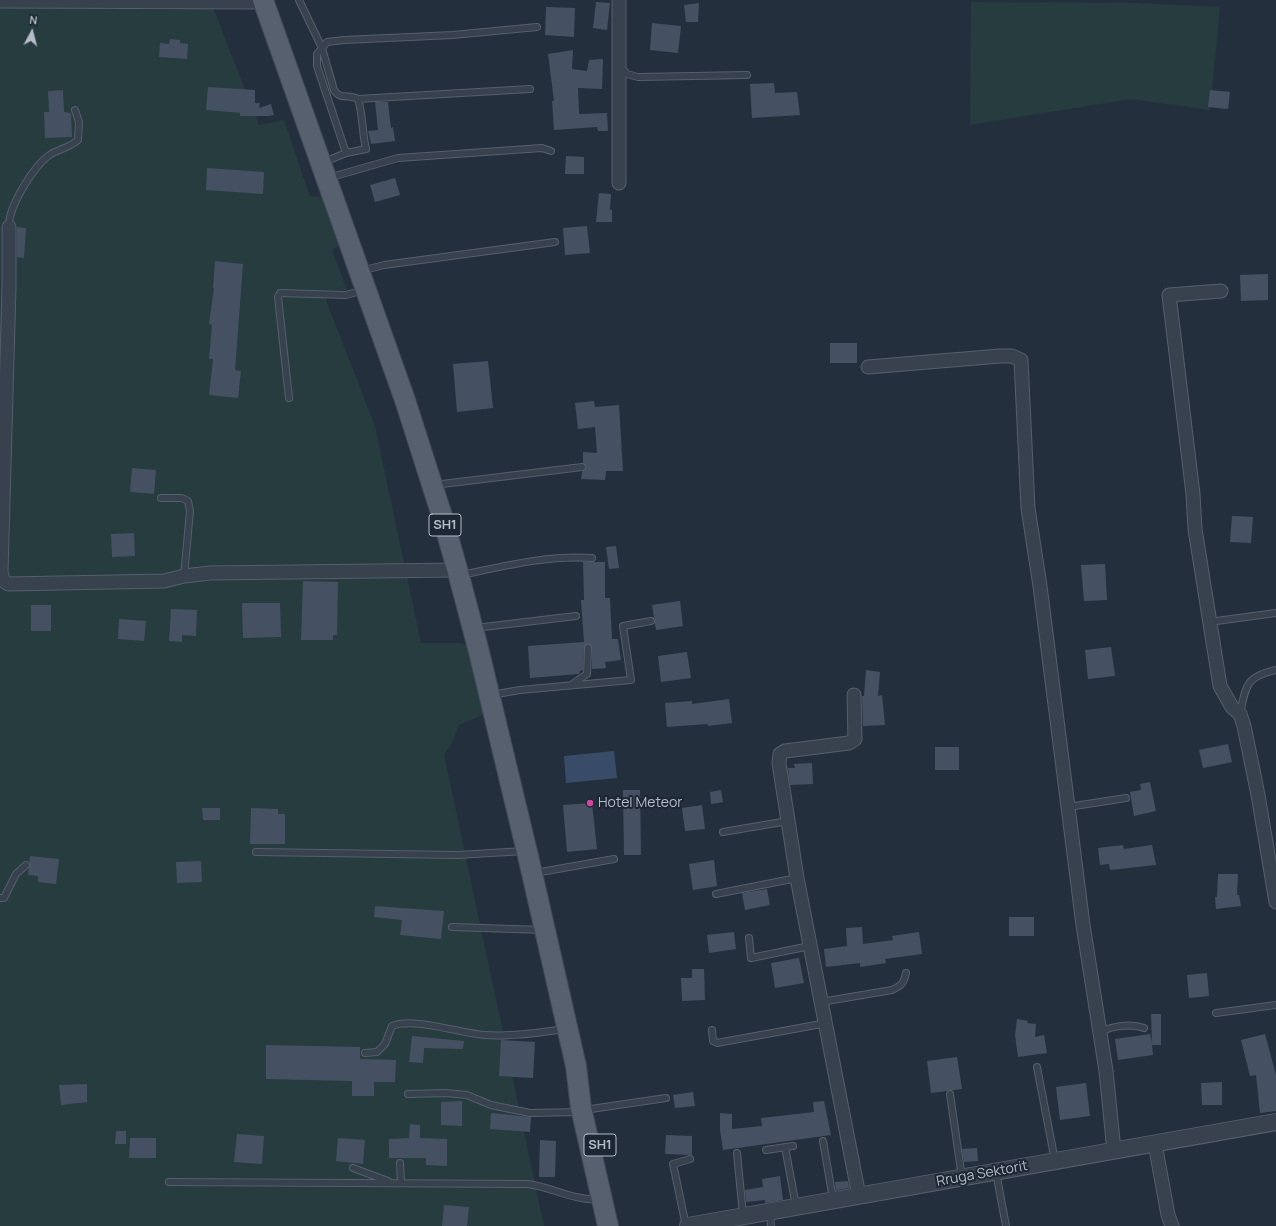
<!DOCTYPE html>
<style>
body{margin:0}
#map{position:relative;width:1276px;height:1226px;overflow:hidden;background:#242f3e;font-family:Manrope,sans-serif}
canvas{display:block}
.north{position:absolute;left:12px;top:12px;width:40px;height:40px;-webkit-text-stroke:3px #1d2633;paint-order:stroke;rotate:7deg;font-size:11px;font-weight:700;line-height:16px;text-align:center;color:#b4bcc9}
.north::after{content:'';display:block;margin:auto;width:14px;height:18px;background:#b4bcc9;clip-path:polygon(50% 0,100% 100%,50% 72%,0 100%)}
</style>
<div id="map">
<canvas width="1276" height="1226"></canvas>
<div class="north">N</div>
</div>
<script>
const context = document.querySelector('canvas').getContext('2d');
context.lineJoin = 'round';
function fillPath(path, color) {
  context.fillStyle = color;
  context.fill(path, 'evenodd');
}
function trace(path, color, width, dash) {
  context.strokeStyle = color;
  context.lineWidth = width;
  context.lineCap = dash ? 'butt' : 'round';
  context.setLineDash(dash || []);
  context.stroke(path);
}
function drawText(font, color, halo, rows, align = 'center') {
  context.font = font + ' Manrope,sans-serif';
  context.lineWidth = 4;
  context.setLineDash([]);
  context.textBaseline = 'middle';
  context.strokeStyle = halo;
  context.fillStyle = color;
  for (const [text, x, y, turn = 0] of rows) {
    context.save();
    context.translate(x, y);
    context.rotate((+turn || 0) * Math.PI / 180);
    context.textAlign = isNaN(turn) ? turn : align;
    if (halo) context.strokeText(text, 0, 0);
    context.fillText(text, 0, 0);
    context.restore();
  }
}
fillPath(new Path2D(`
 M 0,0 L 210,0 L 259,125 L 284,120 L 310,196 L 321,197 L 339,246 L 332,250 L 347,290 L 322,290 L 375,426 L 421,643 L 461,643 L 468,646 L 483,715 L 459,725 L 452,743 L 444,754 L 544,1226 L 0,1226 Z
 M 971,2 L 1139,3 L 1220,7 L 1210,110 L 1131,99 L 970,125 Z`), '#263c3f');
fillPath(new Path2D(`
 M 614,751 L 617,778 L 566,783 L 564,756 Z`), '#394c67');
fillPath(new Path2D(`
 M 596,2 L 610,3 L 607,30 L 593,28 Z
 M 699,3 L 698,22 L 686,22 L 684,5 Z
 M 546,7 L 575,8 L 574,37 L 545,35 Z
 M 652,23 L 681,26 L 678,53 L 650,50 Z
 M 170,39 L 180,40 L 180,43 L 188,44 L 187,59 L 159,57 L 160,43 L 169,44 Z
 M 573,50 L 572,69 L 587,71 L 589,60 L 603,59 L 602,89 L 578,88 L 579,114 L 607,113 L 608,131 L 598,131 L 597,127 L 554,130 L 552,101 L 554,101 L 548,54 Z
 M 774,83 L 775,93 L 797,92 L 800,115 L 752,118 L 750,84 Z
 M 208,87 L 255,90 L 255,103 L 260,103 L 259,108 L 271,104 L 274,115 L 268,116 L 240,116 L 240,113 L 242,113 L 206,110 Z
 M 63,90 L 64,112 L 71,113 L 72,137 L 45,138 L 44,112 L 49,112 L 48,91 Z
 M 1210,90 L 1230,92 L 1228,109 L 1208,107 Z
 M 375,102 L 388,102 L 391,128 L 393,127 L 395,141 L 371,144 L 368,131 L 378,130 Z
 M 566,156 L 584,157 L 584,174 L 565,174 Z
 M 207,168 L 264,172 L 263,194 L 206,190 Z
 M 395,178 L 400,195 L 375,202 L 370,185 Z
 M 599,193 L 611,194 L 610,210 L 612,210 L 612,222 L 596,222 Z
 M 587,226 L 590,253 L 565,255 L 563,228 Z
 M 17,227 L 26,228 L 24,258 L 17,257 Z
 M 215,261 L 243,264 L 235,370 L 241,371 L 238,398 L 209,395 L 213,359 L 209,359 L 212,325 L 209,324 L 214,288 L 213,287 Z
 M 1268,274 L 1268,300 L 1241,301 L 1240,275 Z
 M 830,343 L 857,343 L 857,363 L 830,363 Z
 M 488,361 L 493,408 L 457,412 L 453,364 Z
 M 594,401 L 595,407 L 619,405 L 623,471 L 606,471 L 605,480 L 581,479 L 582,472 L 586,467 L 583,463 L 583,452 L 597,453 L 595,427 L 578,429 L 575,403 Z
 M 132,468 L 156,470 L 154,494 L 130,492 Z
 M 1232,516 L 1253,517 L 1251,543 L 1230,542 Z
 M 134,533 L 135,556 L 112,557 L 111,534 Z
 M 616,546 L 619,568 L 609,569 L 606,547 Z
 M 583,562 L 605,562 L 605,598 L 610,598 L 612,639 L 618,639 L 621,660 L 605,662 L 606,668 L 592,669 L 592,648 L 588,644 L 584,647 L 583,670 L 580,671 L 579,674 L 530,678 L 528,646 L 584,642 L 581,600 L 584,600 Z
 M 1105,564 L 1107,600 L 1084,601 L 1081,565 Z
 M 303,581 L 338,582 L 337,635 L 333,635 L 333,640 L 301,640 Z
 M 680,601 L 683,626 L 656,630 L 652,605 Z
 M 242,603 L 280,603 L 281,637 L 243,638 Z
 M 31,605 L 51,605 L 51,631 L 31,631 Z
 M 171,609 L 197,610 L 196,636 L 182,635 L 182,642 L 169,641 Z
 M 119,619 L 146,621 L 144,641 L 118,639 Z
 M 1111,647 L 1115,676 L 1088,679 L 1085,650 Z
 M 687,652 L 691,678 L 661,682 L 658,656 Z
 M 866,670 L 880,672 L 878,696 L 882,695 L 885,725 L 863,726 L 862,696 L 864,696 Z
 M 729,699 L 732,723 L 708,726 L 708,724 L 667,727 L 665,703 L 692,701 L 692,704 Z
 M 1228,744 L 1232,762 L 1203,768 L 1199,750 Z
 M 935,747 L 959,747 L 959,770 L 935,770 Z
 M 812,763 L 813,784 L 790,785 L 788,768 L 795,768 L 794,764 Z
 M 1150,782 L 1156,811 L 1134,816 L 1130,792 L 1141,790 L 1140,784 Z
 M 623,790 L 640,790 L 641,855 L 624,855 Z
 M 721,790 L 723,802 L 711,804 L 710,792 Z
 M 592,803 L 597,849 L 567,852 L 563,805 Z
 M 702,805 L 705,829 L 685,831 L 682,808 Z
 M 202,808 L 220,808 L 220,820 L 203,820 Z
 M 251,808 L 278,809 L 278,814 L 285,814 L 285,844 L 250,844 Z
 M 1123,845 L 1124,849 L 1152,845 L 1156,865 L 1110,870 L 1109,864 L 1100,865 L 1098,848 Z
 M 30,856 L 59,859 L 56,884 L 38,882 L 38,876 L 28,875 Z
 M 714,860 L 717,886 L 693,890 L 689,864 Z
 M 201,861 L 202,882 L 177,883 L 176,862 Z
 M 1218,874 L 1238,874 L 1237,895 L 1239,895 L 1241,906 L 1216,909 L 1215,897 L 1217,897 Z
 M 767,889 L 770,905 L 745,910 L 742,893 Z
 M 375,906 L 444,911 L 441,939 L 400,935 L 402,920 L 374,917 Z
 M 1009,917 L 1034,917 L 1034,936 L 1009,936 Z
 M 862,927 L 863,944 L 893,940 L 892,936 L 919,932 L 922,954 L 885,959 L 886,963 L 860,967 L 860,963 L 826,967 L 824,949 L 847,946 L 846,928 Z
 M 734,932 L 736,949 L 709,953 L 707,935 Z
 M 799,958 L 804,983 L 775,988 L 771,963 Z
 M 692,969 L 704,969 L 705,1000 L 682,1001 L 681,978 L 692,978 Z
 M 1207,973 L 1209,996 L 1189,998 L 1187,975 Z
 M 1151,1014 L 1161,1014 L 1161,1045 L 1152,1045 L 1153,1055 L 1118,1060 L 1115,1039 L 1150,1034 L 1152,1043 Z
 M 1017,1019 L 1028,1021 L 1027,1023 L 1036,1024 L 1035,1037 L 1044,1035 L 1047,1053 L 1018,1057 L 1015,1035 Z
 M 1265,1034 L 1276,1075 L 1276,1111 L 1260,1113 L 1256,1075 L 1250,1076 L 1241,1040 Z
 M 412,1036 L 464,1041 L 463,1049 L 424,1048 L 423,1063 L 409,1062 Z
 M 501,1040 L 535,1042 L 533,1078 L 499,1076 Z
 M 266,1045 L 360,1047 L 360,1059 L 396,1060 L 395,1082 L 374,1082 L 374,1096 L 352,1096 L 352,1081 L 266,1079 Z
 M 957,1057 L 962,1089 L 931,1093 L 927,1061 Z
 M 1222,1082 L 1222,1105 L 1202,1105 L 1201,1083 Z
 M 1086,1083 L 1090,1116 L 1060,1120 L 1056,1087 Z
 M 87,1084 L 87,1102 L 61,1105 L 59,1085 Z
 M 693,1092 L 695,1106 L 675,1108 L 673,1095 Z
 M 462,1101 L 462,1126 L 441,1125 L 441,1102 Z
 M 824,1101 L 831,1135 L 723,1150 L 720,1130 L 720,1113 L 732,1114 L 732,1129 L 762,1126 L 761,1118 L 814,1112 L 813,1102 Z
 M 491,1113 L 531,1117 L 530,1132 L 490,1129 Z
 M 410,1124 L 420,1125 L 420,1138 L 447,1139 L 447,1166 L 426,1165 L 426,1158 L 389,1158 L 389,1139 L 409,1138 Z
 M 116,1131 L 126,1131 L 126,1144 L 115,1144 Z
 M 237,1134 L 264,1136 L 262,1164 L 234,1162 Z
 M 666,1135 L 692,1136 L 692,1155 L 665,1154 Z
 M 130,1138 L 156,1138 L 156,1158 L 129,1158 Z
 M 338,1138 L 365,1140 L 363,1164 L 336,1161 Z
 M 540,1140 L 556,1141 L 555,1177 L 539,1177 Z
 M 977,1148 L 978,1161 L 964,1162 L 962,1149 Z
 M 780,1176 L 783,1200 L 765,1203 L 765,1200 L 746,1202 L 745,1190 L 763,1187 L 762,1179 Z
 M 848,1181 L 849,1188 L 836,1190 L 835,1182 Z
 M 444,1205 L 469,1207 L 467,1226 L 442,1226 Z`), '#455162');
const service = new Path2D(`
 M 299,0 L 322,48 L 334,90 C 340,100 349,94 358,99 C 363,115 362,132 366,149 L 346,153
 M 621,67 L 627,74 L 638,77 L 747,75
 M 358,99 L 530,89
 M 324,162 L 346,153 L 317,66 L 317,54 L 327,42 L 344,40 L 453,35 L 537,27
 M 328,178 L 398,158 L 542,148 L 551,151
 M 9,227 C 8,207 34,165 51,154 C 60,149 71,147 78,140 L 79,122 L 75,110
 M 361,271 L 384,265 L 555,242
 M 289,398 L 278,297 L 280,293 L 346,295 L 364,290
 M 434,485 L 582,467
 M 161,498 L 182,498 L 188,501 L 190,511 L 184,576
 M 461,575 C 505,566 547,555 592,558
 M 1209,622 L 1276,613
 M 475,628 L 576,616
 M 571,685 L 587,674 L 588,648
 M 491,695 L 520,690 L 631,680 L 623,626 L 651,621
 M 1240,714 C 1246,686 1245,677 1276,670
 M 1068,807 L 1126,798
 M 723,832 L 788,821
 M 256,852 L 458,855 L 524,851
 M 535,873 L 614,859
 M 716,894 L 797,878
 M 0,898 L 4,898 L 16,874 L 26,865
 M 452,927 L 543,930
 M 749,938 L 751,958 L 810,946
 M 821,1002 L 892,990 C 901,986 904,983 906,973
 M 1216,1013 L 1276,1005
 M 712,1030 L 713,1041 L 717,1043 L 827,1023
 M 1100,1032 C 1113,1026 1131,1023 1144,1028
 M 365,1053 L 377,1052 L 385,1044 L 392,1026 C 414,1017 458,1033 485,1035 C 511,1037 539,1033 564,1029
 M 1037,1067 L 1055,1161
 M 408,1094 L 446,1093 L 467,1095 L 491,1105 L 530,1113 L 580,1112
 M 950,1094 L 962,1178
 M 591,1109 L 666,1098
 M 823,1141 L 833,1199
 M 785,1147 L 796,1206
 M 766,1150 L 793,1146
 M 737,1153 L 743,1215
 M 400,1163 L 401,1183
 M 353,1168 L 388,1181
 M 996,1172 L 1006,1226
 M 169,1182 L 528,1184 C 551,1187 575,1201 598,1199
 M 770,1212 L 771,1226
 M 686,1226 L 673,1164 L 690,1159`);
const minor = new Path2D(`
 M 619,0 L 619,183
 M 0,1 L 263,2
 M 9,227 L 9,287 L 1,572 L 3,580 L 8,584 L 164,581 L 184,576 L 210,573 L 458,570
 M 1221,291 L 1169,295 L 1193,494 L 1195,529 L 1220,686 L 1232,707 L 1240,714 L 1244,726 L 1258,795 L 1276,902
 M 868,367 L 1000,356 L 1012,356 L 1021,360 L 1028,508 L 1040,586 L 1083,925 L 1106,1071 L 1114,1151
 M 854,695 L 855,739 L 849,743 L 785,751 L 780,754 L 779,763 L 797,878 L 859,1196
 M 1155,1144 L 1168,1215 L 1172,1226`);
const tertiary = new Path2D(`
 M 688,1226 L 1276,1122`);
const primary = new Path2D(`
 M 263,0 L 405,400 L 443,519 L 459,576 L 479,652 L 528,856 L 576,1066 L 581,1108 L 608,1226`);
trace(service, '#565f6c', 8);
trace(minor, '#565f6c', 15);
trace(tertiary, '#565f6c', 18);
trace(primary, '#414a57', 22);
trace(service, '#38414e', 6);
trace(minor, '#38414e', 13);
trace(tertiary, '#38414e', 16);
trace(primary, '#56606e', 20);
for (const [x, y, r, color] of [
 [590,803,4,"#d1479c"]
]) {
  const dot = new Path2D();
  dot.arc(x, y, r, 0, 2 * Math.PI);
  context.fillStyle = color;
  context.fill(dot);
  trace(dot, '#1d2633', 1.5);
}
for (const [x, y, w] of [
 [445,525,32],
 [600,1145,32]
]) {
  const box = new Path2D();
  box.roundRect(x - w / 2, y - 11, w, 22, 3);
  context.fillStyle = '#1d2633';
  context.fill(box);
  trace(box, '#b4bcc9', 1);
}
drawText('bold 13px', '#b4bcc9', null, [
 ["SH1",445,525],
 ["SH1",600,1145]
]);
drawText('14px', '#b4bcc9', '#1d2633', [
 ["Hotel Meteor",598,803]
], 'left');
drawText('14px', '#b4bcc9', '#1d2633', [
 ["Rruga Sektorit",982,1174,-10]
]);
</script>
